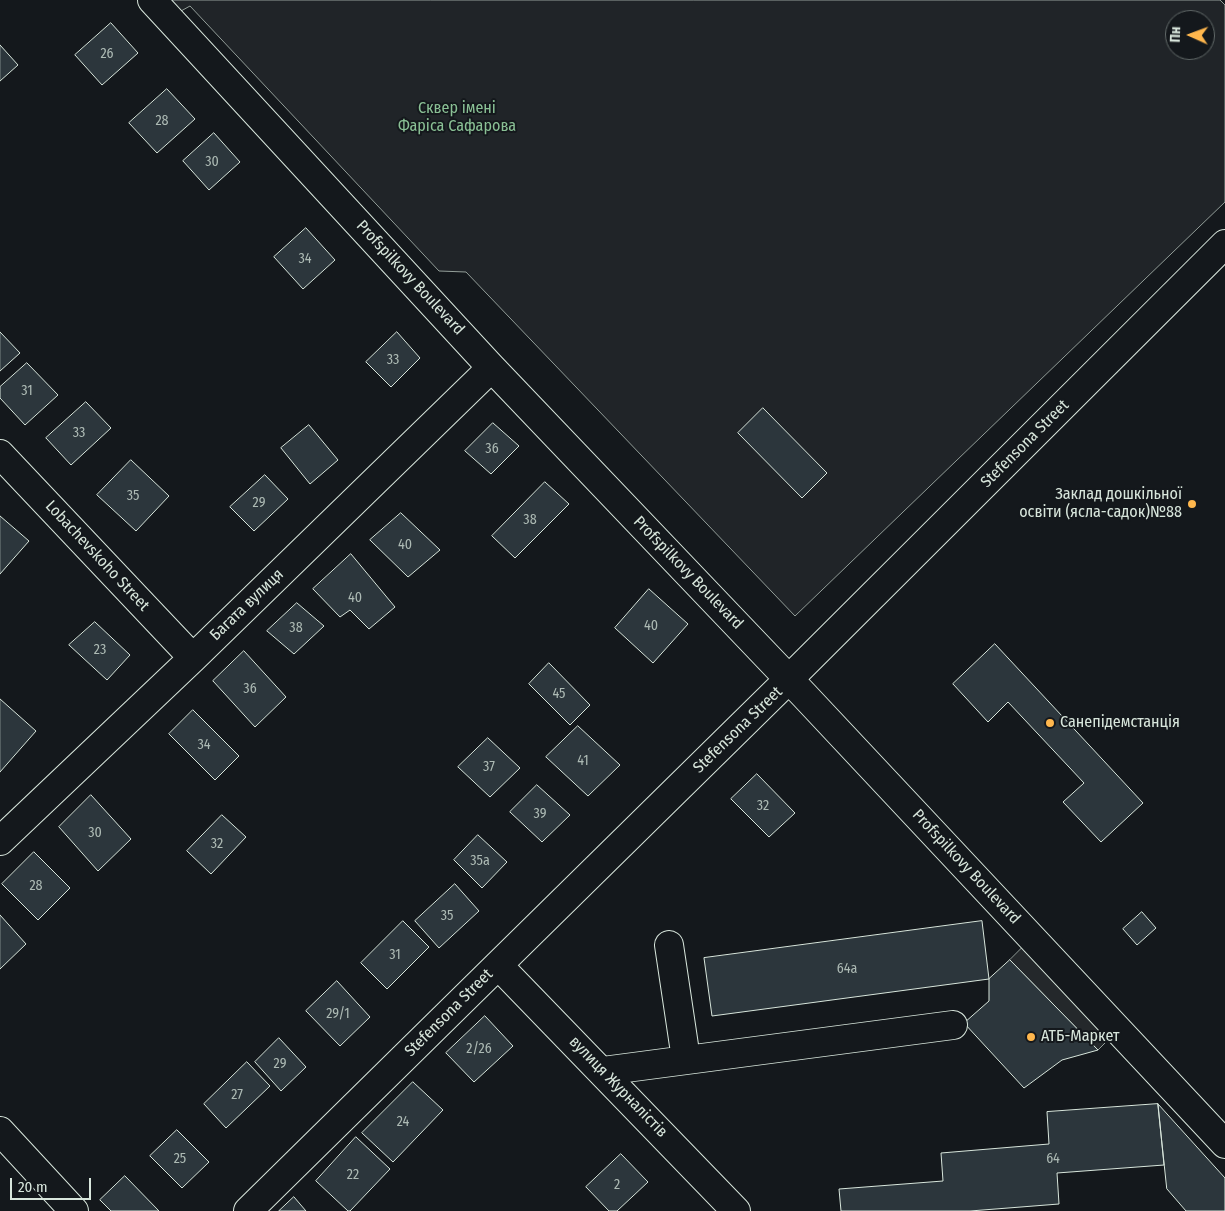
<!DOCTYPE html>
<meta charset="utf-8">
<style>
body{margin:0}
#map{position:relative;width:1225px;height:1211px;overflow:hidden;background:#14181c;font-family:"Fira Sans Condensed",sans-serif}
canvas{display:block}
.north{position:absolute;left:1165px;top:10px;width:50px;height:50px;box-sizing:border-box;background:#14181c;border:1px solid #626a69;border-radius:50%;rotate:272deg;font-size:14px;font-weight:700;line-height:20px;text-align:center;color:#d8e6dc}
.north::after{content:'';display:block;margin:auto;width:18px;height:22px;background:#ffb74d;clip-path:polygon(50% 0,100% 100%,50% 72%,0 100%)}
.scale{position:absolute;left:10px;top:1178px;width:81px;height:22px;box-sizing:border-box;border:2px solid #d8e6dc;border-top:0;padding-left:6px;font-size:15px;line-height:18px;white-space:nowrap;color:#d8e6dc;-webkit-text-stroke:4px #14181c;paint-order:stroke}
</style>
<div id="map">
<canvas width="1225" height="1211"></canvas>
<div class="north">Пн</div>
<div class="scale">20 m</div>
</div>
<script>
const context = document.querySelector('canvas').getContext('2d');
context.lineJoin = 'round';
function fillPath(path, color) {
  context.fillStyle = color;
  context.fill(path, 'evenodd');
}
function trace(path, color, width, dash) {
  context.strokeStyle = color;
  context.lineWidth = width;
  context.lineCap = dash ? 'butt' : 'round';
  context.setLineDash(dash || []);
  context.stroke(path);
}
function drawText(font, color, halo, rows, align = 'center') {
  context.font = font + ' "Fira Sans Condensed",sans-serif';
  context.lineWidth = 4;
  context.setLineDash([]);
  context.textBaseline = 'middle';
  context.strokeStyle = halo;
  context.fillStyle = color;
  for (const [text, x, y, turn = 0] of rows) {
    context.save();
    context.translate(x, y);
    context.rotate((+turn || 0) * Math.PI / 180);
    context.textAlign = isNaN(turn) ? turn : align;
    if (halo) context.strokeText(text, 0, 0);
    context.fillText(text, 0, 0);
    context.restore();
  }
}
const green = new Path2D(`
 M 168,0 L 1220,0 L 1225,5 L 1225,202 L 795,616 L 466,272 L 439,271 L 190,6 L 181,11 ZM 1175,20 L 1205,20 L 1205,50 L 1175,50 Z`);
fillPath(green, '#202428');
trace(green, '#939e99', 1);
const parking = new Path2D(`
 M 1025,945 L 1113,1035 L 1098,1050 L 1010,960 Z`);
fillPath(parking, '#24282b');
trace(parking, '#939e99', 1);
const building = new Path2D(`
 M 111,23 L 138,53 L 102,85 L 75,55 Z
 M 0,45 L 18,65 L 0,81 Z
 M 167,89 L 195,119 L 157,153 L 129,123 Z
 M 214,133 L 240,162 L 209,190 L 183,161 Z
 M 306,228 L 335,260 L 303,289 L 274,257 Z
 M 0,332 L 20,353 L 0,371 Z
 M 397,332 L 420,358 L 391,387 L 366,362 Z
 M 27,363 L 58,395 L 25,425 L 0,398 L 0,387 Z
 M 86,402 L 111,428 L 71,465 L 46,438 Z
 M 763,408 L 827,473 L 802,498 L 738,433 Z
 M 493,423 L 519,446 L 491,474 L 465,451 Z
 M 309,425 L 338,460 L 310,484 L 281,448 Z
 M 131,460 L 169,496 L 136,531 L 97,495 Z
 M 265,475 L 288,499 L 254,531 L 230,507 Z
 M 545,482 L 569,504 L 515,558 L 492,536 Z
 M 401,513 L 440,550 L 408,577 L 370,540 Z
 M 0,516 L 29,541 L 0,574 Z
 M 351,554 L 395,607 L 369,629 L 350,610 L 340,617 L 313,589 Z
 M 649,589 L 688,624 L 653,663 L 615,628 Z
 M 297,603 L 324,626 L 294,654 L 267,631 Z
 M 95,622 L 130,655 L 107,680 L 69,645 Z
 M 995,644 L 1143,803 L 1101,842 L 1063,802 L 1084,783 L 1008,702 L 988,722 L 953,684 Z
 M 244,651 L 286,697 L 255,727 L 213,681 Z
 M 549,663 L 590,705 L 570,725 L 529,684 Z
 M 0,699 L 36,731 L 0,772 Z
 M 193,710 L 239,756 L 215,780 L 169,734 Z
 M 578,726 L 620,765 L 588,796 L 546,757 Z
 M 488,738 L 520,768 L 490,797 L 458,767 Z
 M 757,774 L 795,813 L 769,837 L 731,799 Z
 M 537,785 L 570,815 L 542,842 L 510,812 Z
 M 91,795 L 131,839 L 98,871 L 59,827 Z
 M 222,815 L 246,837 L 211,874 L 187,851 Z
 M 478,835 L 507,862 L 482,888 L 454,860 Z
 M 34,852 L 70,888 L 38,920 L 2,884 Z
 M 455,884 L 479,911 L 439,948 L 415,921 Z
 M 1142,912 L 1156,928 L 1137,945 L 1123,929 Z
 M 0,915 L 26,944 L 0,969 Z
 M 403,921 L 429,947 L 387,989 L 361,963 Z
 M 982,921 L 989,979 L 712,1016 L 704,958 Z
 M 1010,960 L 1098,1050 L 1062,1060 L 1024,1088 L 964,1023 L 989,1001 L 989,979 Z
 M 337,981 L 370,1017 L 340,1046 L 306,1011 Z
 M 485,1016 L 513,1046 L 474,1082 L 446,1053 Z
 M 279,1038 L 306,1067 L 281,1091 L 255,1062 Z
 M 247,1062 L 270,1086 L 226,1128 L 204,1104 Z
 M 413,1082 L 443,1110 L 393,1162 L 362,1133 Z
 M 1158,1104 L 1164,1165 L 1057,1173 L 1059,1204 L 970,1211 L 841,1211 L 839,1189 L 943,1181 L 941,1153 L 1049,1144 L 1047,1112 Z
 M 1158,1104 L 1225,1178 L 1225,1211 L 1186,1211 L 1167,1189 Z
 M 177,1130 L 209,1162 L 182,1188 L 150,1156 Z
 M 356,1137 L 390,1169 L 350,1211 L 348,1211 L 316,1181 Z
 M 621,1154 L 648,1182 L 617,1211 L 609,1211 L 586,1187 Z
 M 125,1176 L 159,1211 L 111,1211 L 100,1200 Z
 M 294,1197 L 306,1211 L 279,1211 Z`);
fillPath(building, '#2c363c');
trace(building, '#d8e6dc', 1);
const minor = new Path2D(`
 M 152,0 L 490,366 L 804,695 L 1225,1144
 M 0,454 L 193,658
 M 0,841 L 193,658 L 482,377 L 490,366
 M 669,945 L 686,1059
 M 498,965 L 736,1211
 M 603,1071 L 953,1025
 M 0,1131 L 74,1211
 M 248,1211 L 789,679 L 1225,244`);
trace(minor, '#d8e6dc', 30);
trace(minor, '#14181c', 28);
for (const [x, y, r, color] of [
 [1192,504,5,"#ffb74d"],
 [1050,723,5,"#ffb74d"],
 [1031,1037,5,"#ffb74d"]
]) {
  const dot = new Path2D();
  dot.arc(x, y, r, 0, 2 * Math.PI);
  context.fillStyle = color;
  context.fill(dot);
  trace(dot, '#14181c', 2);
}
drawText('14px', '#adbab4', null, [
 ["26",107,54],
 ["28",162,121],
 ["30",212,162],
 ["34",305,259],
 ["33",393,360],
 ["31",27,391],
 ["33",79,433],
 ["36",492,449],
 ["35",133,496],
 ["29",259,503],
 ["38",530,520],
 ["40",405,545],
 ["40",355,598],
 ["40",651,626],
 ["38",296,628],
 ["23",100,650],
 ["36",250,689],
 ["45",559,694],
 ["34",204,745],
 ["41",583,761],
 ["37",489,767],
 ["32",763,806],
 ["39",540,814],
 ["30",95,833],
 ["32",217,844],
 ["35а",480,861],
 ["28",36,886],
 ["35",447,916],
 ["31",395,955],
 ["64а",847,969],
 ["29/1",338,1014],
 ["2/26",479,1049],
 ["29",280,1064],
 ["27",237,1095],
 ["24",403,1122],
 ["25",180,1159],
 ["64",1053,1159],
 ["22",353,1175],
 ["2",617,1185]
]);
drawText('16px', '#8ac095', '#14181c', [
 ["Сквер імені",457,109],
 ["Фаріса Сафарова",457,127]
]);
drawText('16px', '#d8e6dc', '#14181c', [
 ["Profspilkovy Boulevard",410,278,47],
 ["Stefensona Street",1025,444,-45],
 ["Lobachevskoho Street",97,556,47],
 ["Profspilkovy Boulevard",688,573,46],
 ["Багата вулиця",247,605,-44],
 ["Stefensona Street",738,730,-44],
 ["Profspilkovy Boulevard",966,867,47],
 ["Stefensona Street",449,1013,-45],
 ["вулиця Журналістів",618,1087,46]
]);
drawText('16px', '#d8e6dc', '#14181c', [
 ["Заклад дошкільної",1182,495,"right"],
 ["освіти (ясла-садок)№88",1182,513,"right"],
 ["Санепідемстанція",1060,723],
 ["АТБ-Маркет",1041,1037]
], 'left');
</script>
